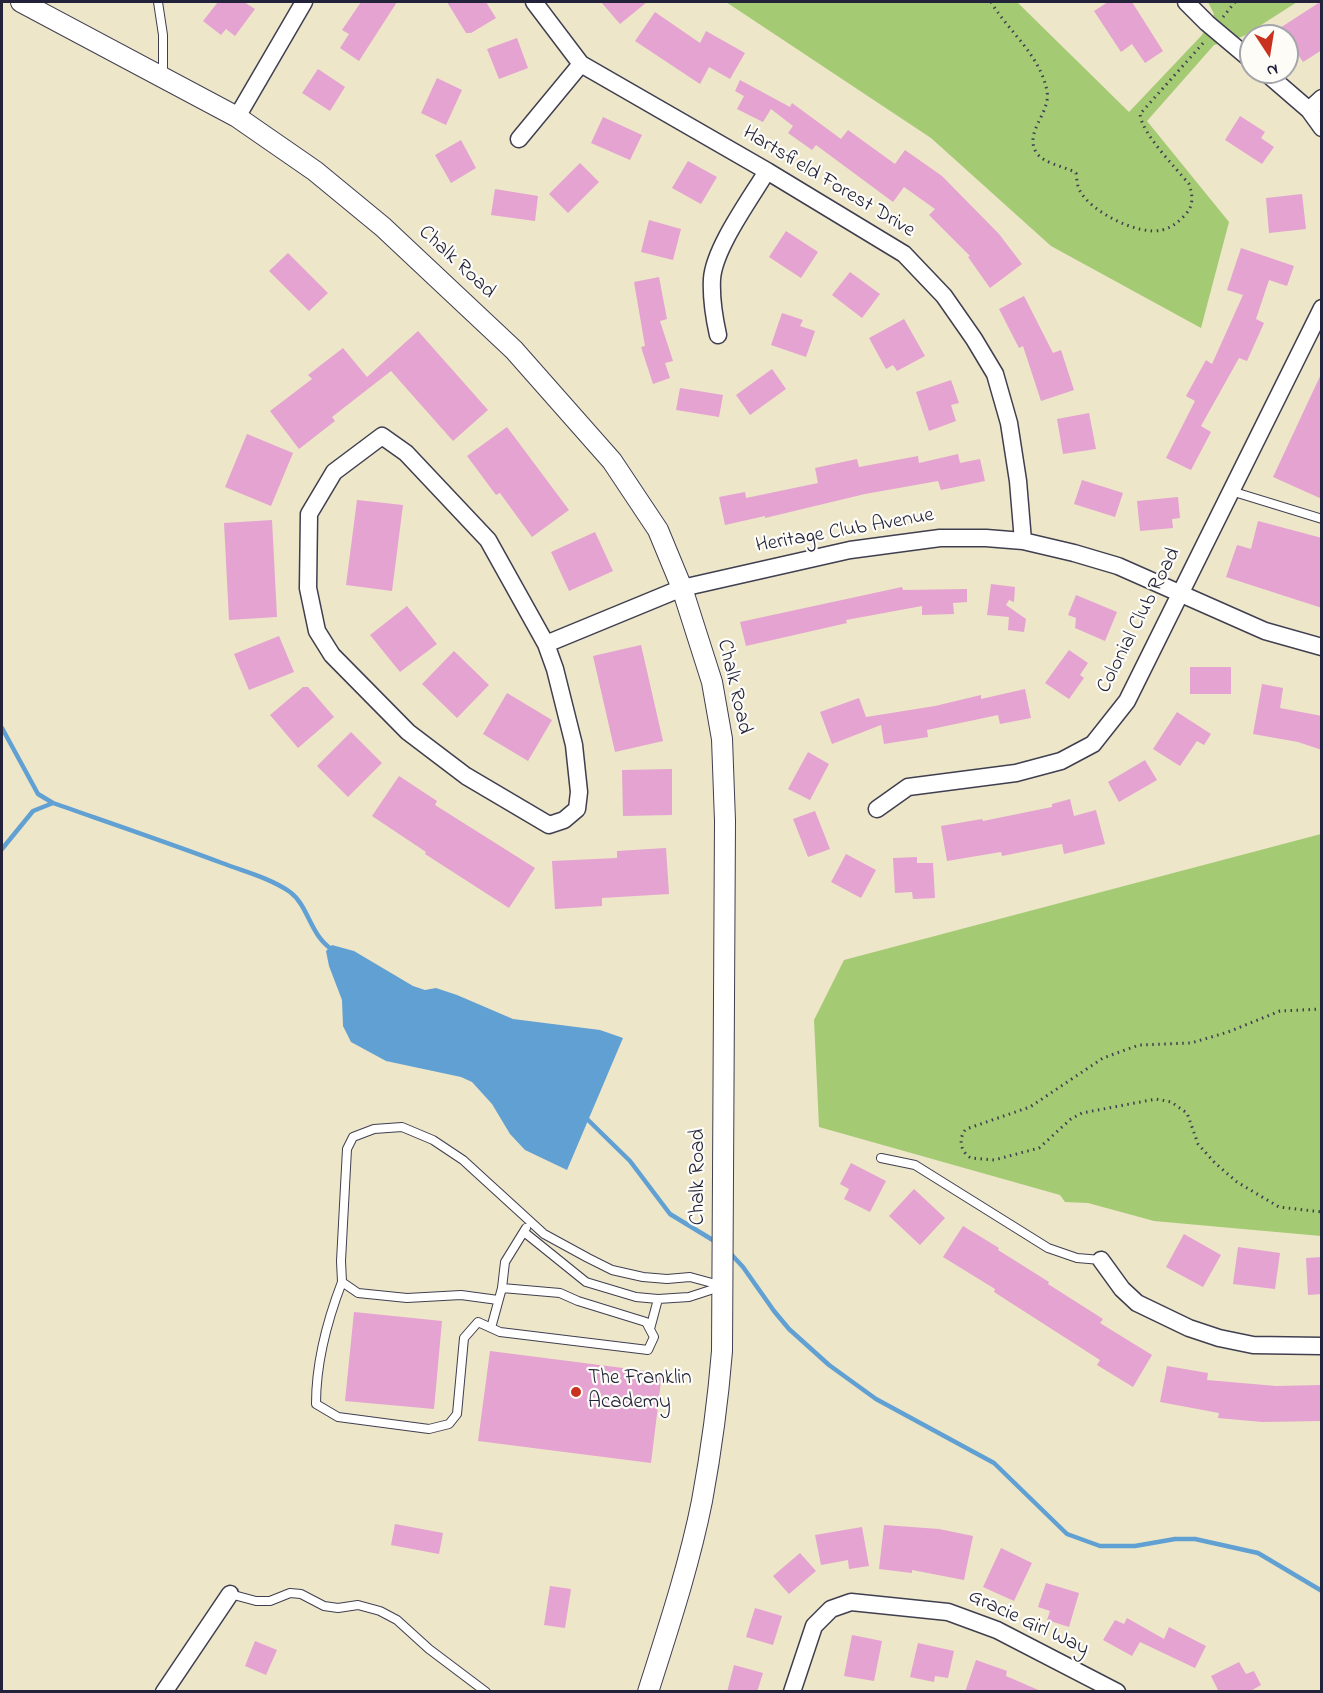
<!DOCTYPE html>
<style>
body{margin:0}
#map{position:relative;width:1323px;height:1693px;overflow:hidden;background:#ede6c9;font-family:"Indie Flower",sans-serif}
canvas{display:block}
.frame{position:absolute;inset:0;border:3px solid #22223b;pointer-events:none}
.north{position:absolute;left:1239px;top:24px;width:60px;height:60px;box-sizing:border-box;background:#fdfcf7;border:2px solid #a5a5ac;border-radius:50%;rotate:168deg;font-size:16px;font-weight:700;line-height:24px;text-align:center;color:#22223b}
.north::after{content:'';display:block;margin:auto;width:21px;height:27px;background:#c8321e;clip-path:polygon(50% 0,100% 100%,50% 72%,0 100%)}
</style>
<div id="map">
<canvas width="1323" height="1693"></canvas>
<div class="frame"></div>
<div class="north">N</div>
</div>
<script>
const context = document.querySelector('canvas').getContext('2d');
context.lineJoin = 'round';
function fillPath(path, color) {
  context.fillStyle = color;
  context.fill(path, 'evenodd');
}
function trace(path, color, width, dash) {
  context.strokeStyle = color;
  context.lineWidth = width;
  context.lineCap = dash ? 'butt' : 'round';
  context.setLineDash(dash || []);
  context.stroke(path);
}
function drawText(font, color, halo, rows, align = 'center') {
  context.font = font + ' "Indie Flower",sans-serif';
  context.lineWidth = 4.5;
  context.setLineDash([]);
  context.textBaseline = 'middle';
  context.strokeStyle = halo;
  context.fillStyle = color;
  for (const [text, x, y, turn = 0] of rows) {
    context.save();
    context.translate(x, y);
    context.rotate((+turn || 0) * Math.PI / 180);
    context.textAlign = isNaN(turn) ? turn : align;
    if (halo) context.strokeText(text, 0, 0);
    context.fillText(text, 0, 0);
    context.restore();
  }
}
fillPath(new Path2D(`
 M 726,2 L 1017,2 L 1129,112 L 1202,35 L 1214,14 L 1208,2 L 1297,2 L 1244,36 L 1214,45 L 1147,121 L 1229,222 L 1201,328 L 1051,246 L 931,138 Z
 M 1321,834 L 1321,1236 L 1154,1221 L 1088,1203 L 1065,1202 L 1060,1195 L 819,1127 L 814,1020 L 844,960 Z`), '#a4ca74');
fillPath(new Path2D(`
 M 332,945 L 354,951 L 413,986 L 425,990 L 436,988 L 457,995 L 513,1019 L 600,1030 L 623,1038 L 567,1170 L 525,1150 L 510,1134 L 492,1104 L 472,1082 L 461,1077 L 386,1061 L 351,1042 L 343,1026 L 342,1000 L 329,966 L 326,951 Z`), '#61a0d3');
trace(new Path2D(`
 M 2,728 L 38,794 L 53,803 C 110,823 166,842 222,863 C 245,872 270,878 290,892 C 309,906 310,936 333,950
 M 2,849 L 33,811 L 53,803
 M 585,1117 L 630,1161 L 670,1214 L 716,1242
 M 730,1253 L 743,1267 L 774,1311 L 789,1329 L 829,1365 L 876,1399 L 994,1463 L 1067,1534 L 1100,1546 L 1135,1546 L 1175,1539 L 1195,1539 L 1258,1553 L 1322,1591`), '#61a0d3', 4.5);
fillPath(new Path2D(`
 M 218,2 L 244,2 L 255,9 L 235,36 L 226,29 L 221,35 L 203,21 Z
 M 361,2 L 397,2 L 359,61 L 340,48 L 349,34 L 342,30 Z
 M 447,2 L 486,2 L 496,18 L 471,33 L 466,33 Z
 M 601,2 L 647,2 L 620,24 Z
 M 1108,2 L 1132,2 L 1163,51 L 1145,63 L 1132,44 L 1121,52 L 1094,11 Z
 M 1320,2 L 1322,2 L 1322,50 L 1303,62 L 1280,28 Z
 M 655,12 L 700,43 L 706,31 L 745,53 L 730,79 L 709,67 L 700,84 L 635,41 Z
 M 517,38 L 528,68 L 499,79 L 487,49 Z
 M 318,69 L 345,87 L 330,111 L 302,93 Z
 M 437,78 L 462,90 L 446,125 L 421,113 Z
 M 740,80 L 790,107 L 792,103 L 841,139 L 848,130 L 895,164 L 905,150 L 942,176 L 999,234 L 1022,264 L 990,288 L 968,257 L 970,256 L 929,215 L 935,209 L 904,187 L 893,202 L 816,145 L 812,150 L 788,133 L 793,126 L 771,109 L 763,122 L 737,109 L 744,96 L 735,91 Z
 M 1240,116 L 1265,132 L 1261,138 L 1274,147 L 1262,164 L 1225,140 Z
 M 603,117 L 642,135 L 630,160 L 591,143 Z
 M 461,140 L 476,168 L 451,183 L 435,155 Z
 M 688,161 L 717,177 L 701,204 L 672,188 Z
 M 580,163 L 599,182 L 568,213 L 549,194 Z
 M 495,189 L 538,196 L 535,221 L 491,215 Z
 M 1302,194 L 1306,229 L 1269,233 L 1266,198 Z
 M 649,220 L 681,229 L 673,260 L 641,252 Z
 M 786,231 L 818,252 L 801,278 L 769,257 Z
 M 1241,248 L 1294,266 L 1287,286 L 1269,280 L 1256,319 L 1264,323 L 1247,361 L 1239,358 L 1201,426 L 1211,432 L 1191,470 L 1166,458 L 1195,401 L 1186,396 L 1206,360 L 1212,364 L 1243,295 L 1227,290 Z
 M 288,253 L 328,293 L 309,311 L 269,271 Z
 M 850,272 L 880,294 L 862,318 L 832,295 Z
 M 659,277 L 667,319 L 660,321 L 673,361 L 665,363 L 670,378 L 653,384 L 641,347 L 645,346 L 634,282 Z
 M 1024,296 L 1053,353 L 1061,350 L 1074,390 L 1041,401 L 1023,346 L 1019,348 L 999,309 Z
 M 782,313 L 803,320 L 800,326 L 815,331 L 806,357 L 771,345 Z
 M 904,319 L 925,356 L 897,371 L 893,365 L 886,369 L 869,338 Z
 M 418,331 L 488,410 L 453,441 L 391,371 L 332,417 L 335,421 L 299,449 L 270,411 L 312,379 L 308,375 L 343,348 L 367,377 Z
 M 772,369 L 786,389 L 750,415 L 736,395 Z
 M 1322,372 L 1322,499 L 1273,477 Z
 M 951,380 L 959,403 L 951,405 L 956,421 L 929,431 L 916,392 Z
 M 680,388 L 723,395 L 719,417 L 676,410 Z
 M 1089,413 L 1096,449 L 1063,454 L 1057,419 Z
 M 507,427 L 569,510 L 532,537 L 500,493 L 496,495 L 467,456 Z
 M 247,434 L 293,453 L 271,506 L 225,487 Z
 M 958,454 L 960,463 L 980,459 L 985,481 L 941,490 L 938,481 L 865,494 L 765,518 L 765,516 L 725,525 L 719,497 L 745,492 L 746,498 L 818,483 L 815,468 L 857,459 L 859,467 L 918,456 L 919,463 Z
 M 1082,480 L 1123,493 L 1115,517 L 1074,504 Z
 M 1178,497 L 1180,518 L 1172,519 L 1173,528 L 1140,531 L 1137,501 Z
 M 357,500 L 403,505 L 392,591 L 346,585 Z
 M 272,520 L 277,617 L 229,620 L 224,523 Z
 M 1258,521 L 1322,538 L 1322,608 L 1226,577 L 1237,545 L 1251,549 Z
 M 595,532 L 613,571 L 569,591 L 551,552 Z
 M 991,584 L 1015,587 L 1014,602 L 1009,600 L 1006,605 L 1026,619 L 1024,632 L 1008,630 L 1009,617 L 987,615 Z
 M 902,587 L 903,590 L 967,589 L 967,602 L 953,603 L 954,614 L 922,615 L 922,606 L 846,620 L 847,623 L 746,646 L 740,622 Z
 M 1076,595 L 1117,612 L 1105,641 L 1075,628 L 1076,618 L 1068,615 Z
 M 407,606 L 437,644 L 400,672 L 370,635 Z
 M 279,636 L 294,672 L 249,690 L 234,654 Z
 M 641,645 L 663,741 L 615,752 L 593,656 Z
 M 1069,650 L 1088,663 L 1080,675 L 1084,678 L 1069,699 L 1045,683 Z
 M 454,651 L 489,685 L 457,718 L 422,684 Z
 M 1190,667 L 1231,667 L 1231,694 L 1190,694 Z
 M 1262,684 L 1283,688 L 1280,708 L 1322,716 L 1322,750 L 1298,742 L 1253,734 Z
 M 303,687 L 308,687 L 334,717 L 298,748 L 270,715 Z
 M 1025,689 L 1031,718 L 1000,724 L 998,715 L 927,730 L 928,737 L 884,744 L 881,725 L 832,744 L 820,712 L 859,698 L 866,717 L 935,706 L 981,695 L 981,699 Z
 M 507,693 L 552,720 L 528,761 L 483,734 Z
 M 1177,712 L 1211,734 L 1204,745 L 1197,741 L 1180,766 L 1153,749 Z
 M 351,732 L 382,763 L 348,797 L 317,766 Z
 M 808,752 L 829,764 L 810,800 L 788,789 Z
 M 1145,760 L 1157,780 L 1119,802 L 1108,782 Z
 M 672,769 L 672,815 L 623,816 L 622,770 Z
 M 399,776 L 437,801 L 435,805 L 535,868 L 509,908 L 425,854 L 426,852 L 372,816 Z
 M 1070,799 L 1074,816 L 1096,810 L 1105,844 L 1064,854 L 1062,844 L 1002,856 L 1001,852 L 947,861 L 941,826 L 982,819 L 983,821 L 1052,807 L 1052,804 Z
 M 815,811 L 830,849 L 808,857 L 793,819 Z
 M 666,848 L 669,894 L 602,898 L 602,906 L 555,909 L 552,861 L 617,858 L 617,851 Z
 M 846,854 L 876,870 L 861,898 L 831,882 Z
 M 917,857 L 917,863 L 933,863 L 935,898 L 913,899 L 912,892 L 895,893 L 893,858 Z
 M 851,1163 L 886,1181 L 870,1212 L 844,1199 L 849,1189 L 840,1184 Z
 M 914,1189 L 945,1218 L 920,1245 L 889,1216 Z
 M 963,1226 L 999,1248 L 998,1250 L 1049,1282 L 1048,1284 L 1103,1319 L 1100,1323 L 1152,1355 L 1133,1387 L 1097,1365 L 1100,1360 L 994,1292 L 995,1289 L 943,1257 Z
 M 1184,1234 L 1221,1255 L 1203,1287 L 1166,1267 Z
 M 1238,1247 L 1280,1253 L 1275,1289 L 1233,1284 Z
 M 1322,1257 L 1322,1294 L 1308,1295 L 1306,1258 Z
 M 354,1312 L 442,1321 L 434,1409 L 345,1401 Z
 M 490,1351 L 662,1373 L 651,1463 L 478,1441 Z
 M 1167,1366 L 1208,1373 L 1207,1380 L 1276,1386 L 1321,1385 L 1321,1421 L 1262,1422 L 1218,1418 L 1219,1413 L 1160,1402 Z
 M 395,1524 L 443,1533 L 439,1554 L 391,1545 Z
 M 884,1525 L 939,1529 L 973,1536 L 964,1580 L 912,1570 L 912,1573 L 879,1569 Z
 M 862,1527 L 869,1566 L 849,1569 L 848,1560 L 821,1565 L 815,1535 Z
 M 1001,1548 L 1032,1563 L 1014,1601 L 983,1587 Z
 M 800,1553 L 816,1571 L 789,1594 L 773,1576 Z
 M 1046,1583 L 1079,1593 L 1069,1627 L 1047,1620 L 1050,1611 L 1038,1607 Z
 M 550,1586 L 571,1589 L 565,1628 L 544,1625 Z
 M 755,1608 L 782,1616 L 773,1645 L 746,1637 Z
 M 1127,1618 L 1164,1639 L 1169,1627 L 1206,1646 L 1195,1668 L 1140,1642 L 1132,1656 L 1103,1640 L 1115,1620 L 1124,1624 Z
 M 852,1635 L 882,1641 L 874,1681 L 844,1676 Z
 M 255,1641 L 277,1650 L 266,1675 L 245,1666 Z
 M 918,1643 L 954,1651 L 948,1678 L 935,1676 L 934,1682 L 910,1677 Z
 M 976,1660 L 1007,1671 L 1006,1676 L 1043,1692 L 965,1692 Z
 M 1239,1662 L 1246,1674 L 1254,1671 L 1261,1685 L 1249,1692 L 1219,1692 L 1211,1676 Z
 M 734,1665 L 763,1673 L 757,1692 L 727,1692 Z`), '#e4a3d0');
const service = new Path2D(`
 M 158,2 L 163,35 L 163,77
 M 1231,491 L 1322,519
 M 881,1158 L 915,1165 L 1048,1248 L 1077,1258 L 1101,1260
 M 524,1232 L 586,1282 L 636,1297 L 658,1299 L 689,1297 L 723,1286
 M 342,1282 C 327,1321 316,1362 316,1404 L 338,1417 L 429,1429 L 449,1424 L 457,1414 L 464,1338 L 478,1322 L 500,1332 L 648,1350 L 654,1337 L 646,1322 L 578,1301 L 560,1293 L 502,1288
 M 498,1300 L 461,1295 L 407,1298 L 358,1293 L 342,1282 L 341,1261 L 347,1149 L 353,1137 L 374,1129 L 402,1127 L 433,1140 L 463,1160 L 544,1234 L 588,1258 L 612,1270 L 643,1277 L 667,1279 L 690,1277 L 723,1286
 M 491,1328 L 502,1288 L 505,1262 L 526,1228
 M 650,1329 L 658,1299
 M 230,1594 L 256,1601 L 270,1601 L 290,1593 L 301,1594 L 324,1606 L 338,1608 L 358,1605 L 380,1611 L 397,1620 L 429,1649 L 486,1692`);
const minor = new Path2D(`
 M 534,2 L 581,64 L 767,171 L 904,254 L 944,296 L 974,339 L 995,374 L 1009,423 L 1018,481 L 1023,541
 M 1186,2 L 1207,23 L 1251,60
 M 1265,72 L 1309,110 L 1322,128
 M 1309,110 L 1322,98
 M 237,117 L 304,2
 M 519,139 L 581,64
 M 718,335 C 714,317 711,298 712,279 C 714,248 751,198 767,171
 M 382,436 L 406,453 L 488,540 L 546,644 L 555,669 L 574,745 L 579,792 L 577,809 L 564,820 L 549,825 L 466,776 L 408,732 L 332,655 L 317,631 L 308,588 L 309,514 L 334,472 Z
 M 546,644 L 682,588 L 850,550 L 940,538 L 986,538 L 1023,541 L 1074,553 L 1118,566 L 1265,631 L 1322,647
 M 877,809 L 908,787 L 1016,773 L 1061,761 L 1093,744 L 1127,701 L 1322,308
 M 1101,1260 L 1122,1289 L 1137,1303 L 1189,1328 L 1219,1338 L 1253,1345 L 1322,1346
 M 164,1692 L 230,1594
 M 792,1692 L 814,1626 L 831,1609 L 851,1602 L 948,1612 L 997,1630 L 1117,1692`);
const tertiary = new Path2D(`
 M 21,2 L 237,117 L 315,171 L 383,227 L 514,350 L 612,461 L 658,530 L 682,588 L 712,682 L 722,739 L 725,821 L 722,1351 C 718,1401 711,1452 702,1501 C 689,1566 668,1629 648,1692`);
trace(service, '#403f50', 10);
trace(minor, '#403f50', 19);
trace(tertiary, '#403f50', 22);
trace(new Path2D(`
 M 991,2 C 1009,32 1040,55 1047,91 C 1051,113 1024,132 1036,152 C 1043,164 1065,166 1076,173 C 1077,179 1077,186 1080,191 C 1091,212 1139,236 1162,230 C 1170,228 1176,224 1182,218 C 1193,208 1194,199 1189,184 C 1176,168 1142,134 1140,114 L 1205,41
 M 1223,17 L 1235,2
 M 1322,1009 L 1280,1011 L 1228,1032 L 1191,1043 L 1139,1045 L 1103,1058 L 1030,1107 L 966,1129 C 958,1138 960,1152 971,1158 L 994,1160 L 1039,1148 L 1071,1119 L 1082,1113 L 1156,1099 L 1171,1102 L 1187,1113 L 1198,1144 L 1215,1163 L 1237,1182 L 1279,1207 L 1322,1212`), '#403f50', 3, [1.5, 4.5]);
trace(service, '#fff', 8);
trace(minor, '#fff', 16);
trace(tertiary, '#fff', 20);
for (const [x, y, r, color] of [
 [576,1392,6,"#c8321e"]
]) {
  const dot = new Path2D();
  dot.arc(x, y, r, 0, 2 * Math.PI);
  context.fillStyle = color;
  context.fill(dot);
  trace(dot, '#fdfcf7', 2);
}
drawText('21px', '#22223b', '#fdfcf7', [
 ["Hartsfield Forest Drive",828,183,31],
 ["Chalk Road",456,263,43],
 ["Heritage Club Avenue",845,532,-10],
 ["Colonial Club Road",1140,621,-63],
 ["Chalk Road",733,687,77],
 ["Chalk Road",700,1177,-90],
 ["Gracie Girl Way",1028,1624,25]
]);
drawText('21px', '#22223b', '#fdfcf7', [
 ["The Franklin",588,1380],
 ["Academy",588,1404]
], 'left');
</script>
